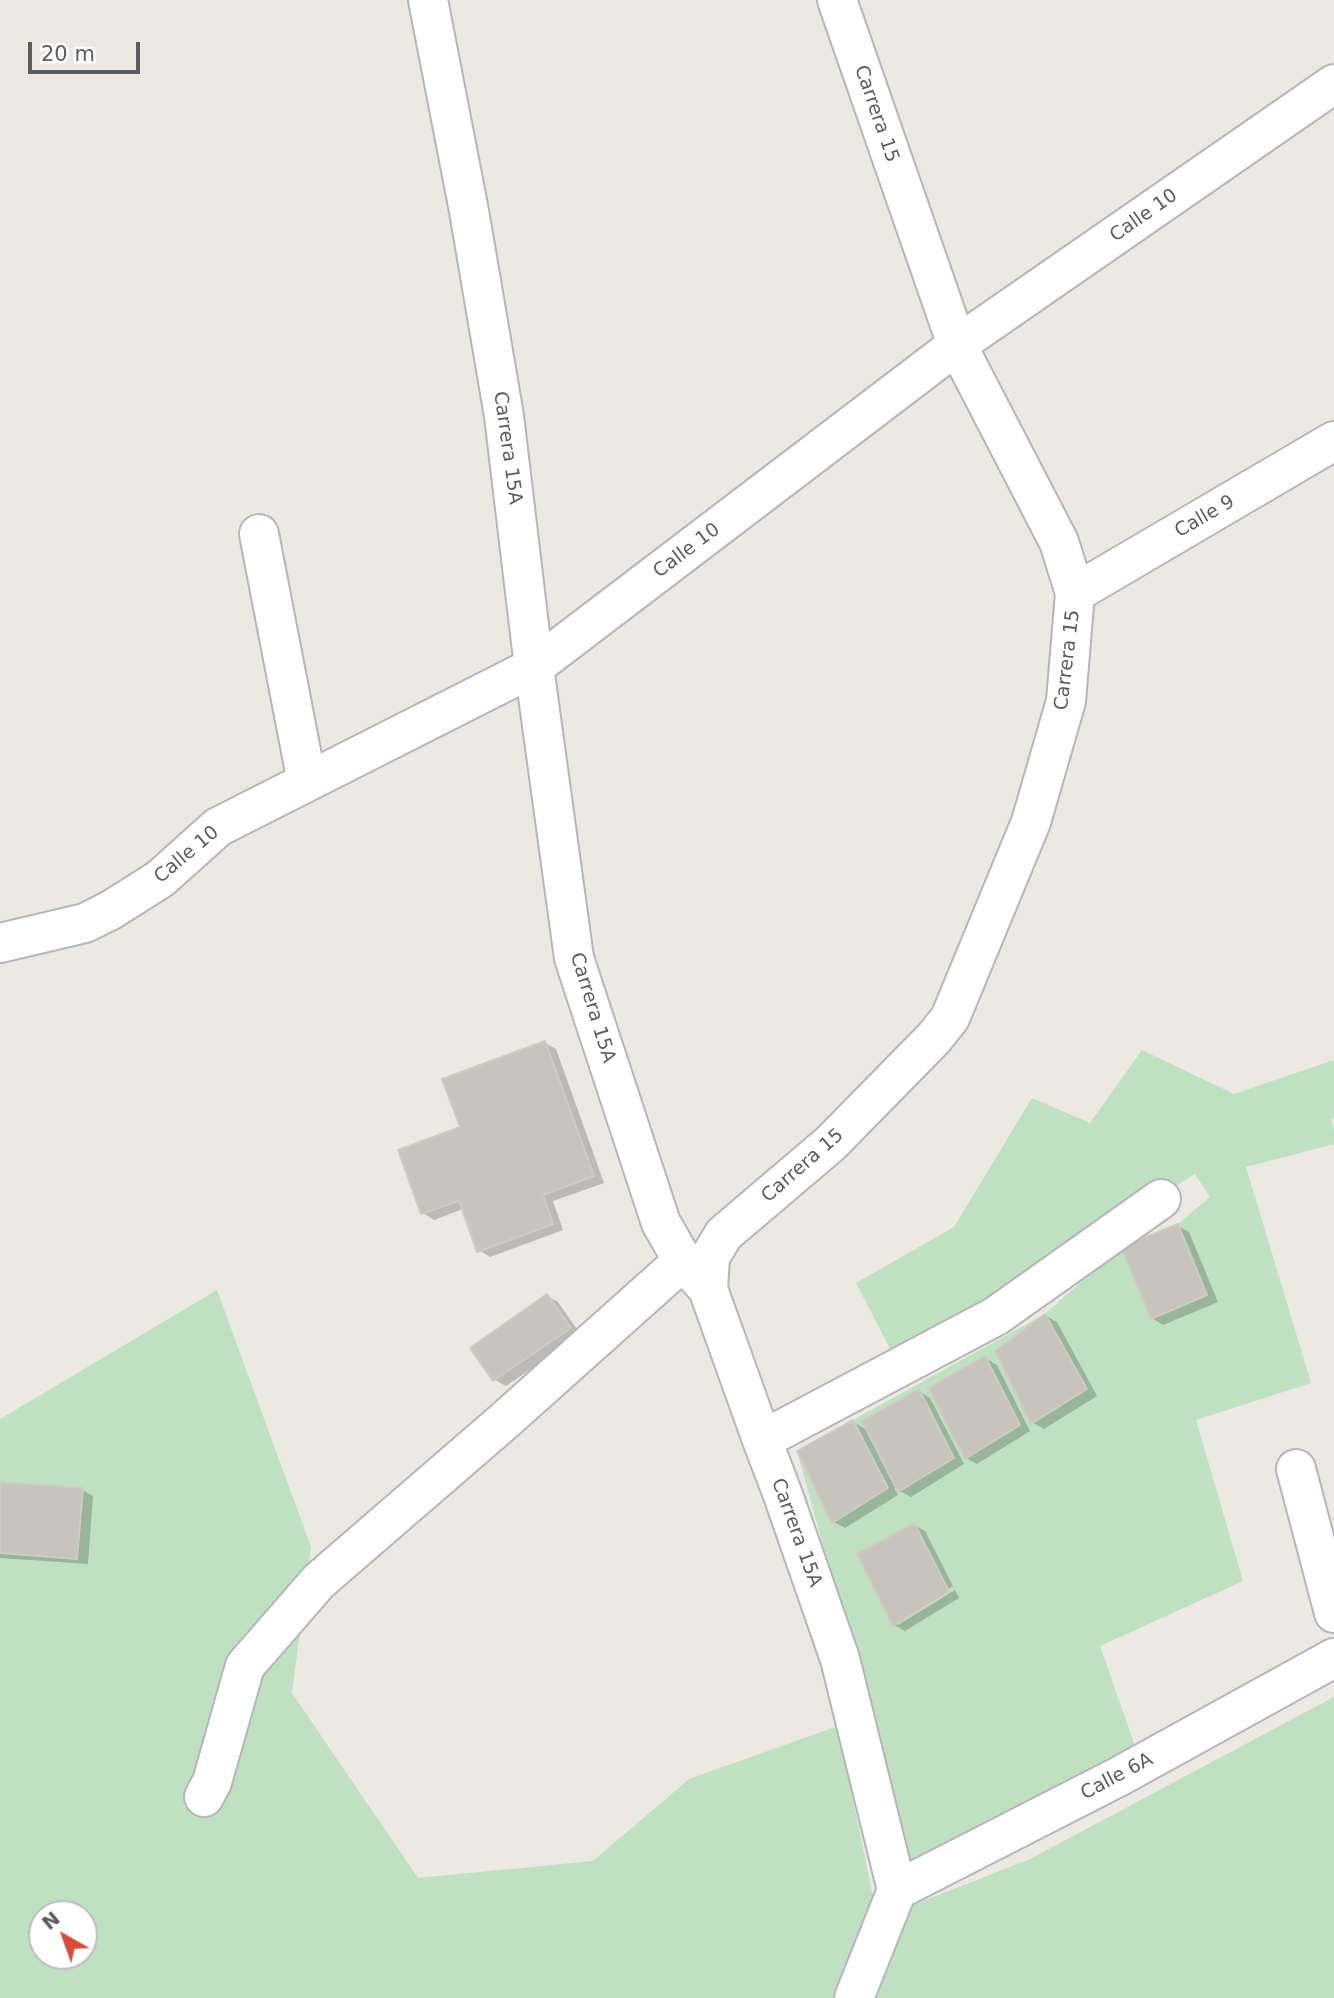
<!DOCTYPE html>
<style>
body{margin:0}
#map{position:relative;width:1334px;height:1998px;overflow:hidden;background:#ebe9e1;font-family:"DejaVu Sans",sans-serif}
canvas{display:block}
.north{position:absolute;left:28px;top:1900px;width:70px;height:70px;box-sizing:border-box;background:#fff;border:2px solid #bdbec0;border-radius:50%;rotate:320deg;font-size:19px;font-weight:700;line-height:28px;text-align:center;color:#5a5c61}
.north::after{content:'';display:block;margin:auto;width:24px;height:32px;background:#d74c3b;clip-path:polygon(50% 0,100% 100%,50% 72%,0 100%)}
.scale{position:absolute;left:28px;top:42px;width:112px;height:32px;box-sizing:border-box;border:4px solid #5a5c61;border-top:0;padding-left:9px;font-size:21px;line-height:24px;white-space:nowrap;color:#5a5c61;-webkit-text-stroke:5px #fff;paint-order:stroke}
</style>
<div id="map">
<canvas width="1334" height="1998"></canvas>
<div class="north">N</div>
<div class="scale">20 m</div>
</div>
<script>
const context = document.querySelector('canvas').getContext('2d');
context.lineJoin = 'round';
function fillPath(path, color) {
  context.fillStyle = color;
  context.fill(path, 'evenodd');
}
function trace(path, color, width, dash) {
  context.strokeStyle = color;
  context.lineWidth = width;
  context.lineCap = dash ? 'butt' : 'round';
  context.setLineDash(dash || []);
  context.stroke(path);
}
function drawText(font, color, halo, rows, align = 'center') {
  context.font = font + ' "DejaVu Sans",sans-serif';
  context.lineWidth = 6;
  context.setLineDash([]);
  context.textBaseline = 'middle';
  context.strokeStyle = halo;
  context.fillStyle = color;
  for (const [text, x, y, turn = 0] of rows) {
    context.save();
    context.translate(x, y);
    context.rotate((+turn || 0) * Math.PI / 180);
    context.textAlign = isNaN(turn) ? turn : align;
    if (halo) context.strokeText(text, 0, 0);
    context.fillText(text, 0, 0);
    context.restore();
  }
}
fillPath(new Path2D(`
 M 1142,1050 L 1234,1094 L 1334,1060 L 1334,1118 L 1331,1119 L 1334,1130 L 1334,1144 L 1246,1167 L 1311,1383 L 1196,1420 L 1243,1581 L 1100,1646 L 1135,1746 L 905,1870 L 857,1669 L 797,1451 L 1045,1314 L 1121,1247 L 1151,1319 L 1207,1295 L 1178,1224 L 1210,1197 L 1195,1174 L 896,1360 L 856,1283 L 954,1227 L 1032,1098 L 1090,1123 Z
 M 217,1290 L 311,1547 L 292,1693 L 418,1878 L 593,1861 L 689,1779 L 838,1726 L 872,1892 L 878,1909 L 842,1998 L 0,1998 L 0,1419 ZM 42,1914 L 84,1914 L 84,1956 L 42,1956 Z
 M 1334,1697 L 1334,1998 L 874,1998 L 908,1907 L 1030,1859 Z`), '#bfe1c1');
fillPath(new Path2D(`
 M 545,1043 L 556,1049 L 604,1183 L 553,1201 L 563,1230 L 490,1257 L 479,1250 L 463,1209 L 434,1220 L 423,1213 L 462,1128 Z
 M 1178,1226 L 1189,1232 L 1218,1302 L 1163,1325 L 1152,1318 Z
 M 547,1296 L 558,1302 L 581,1335 L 506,1386 L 495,1380 Z
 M 1046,1316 L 1057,1322 L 1097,1396 L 1044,1429 L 1032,1422 Z
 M 985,1358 L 997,1365 L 1030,1431 L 977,1464 L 966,1458 Z
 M 919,1391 L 930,1398 L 964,1464 L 911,1497 L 894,1488 L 898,1495 L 845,1528 L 834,1522 L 853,1422 L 869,1431 Z
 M 0,1484 L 82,1490 L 93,1496 L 88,1564 L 0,1558 Z
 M 914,1525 L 925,1531 L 953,1586 L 898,1621 L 898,1625 L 955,1590 L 959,1598 L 905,1631 L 894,1625 Z`), '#0003');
const building = new Path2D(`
 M 545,1041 L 594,1176 L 543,1195 L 553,1224 L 477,1252 L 459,1201 L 421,1214 L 398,1150 L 460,1127 L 442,1079 Z
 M 1178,1224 L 1207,1295 L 1151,1319 L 1121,1247 Z
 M 547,1294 L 571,1328 L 493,1381 L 470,1348 Z
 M 1045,1314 L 1087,1389 L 1031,1424 L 995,1351 Z
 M 985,1356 L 1020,1425 L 965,1459 L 928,1388 Z
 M 919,1389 L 954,1458 L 898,1492 L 862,1421 Z
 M 853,1420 L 888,1488 L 832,1523 L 797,1451 Z
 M 0,1482 L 83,1488 L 77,1559 L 0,1553 Z
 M 914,1523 L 949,1591 L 893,1626 L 857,1554 Z`);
fillPath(building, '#c7c4be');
trace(building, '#cfcbc0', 2);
const minor = new Path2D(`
 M 428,0 L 469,211 L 504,416 L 534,667 L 574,958 L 661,1223 L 683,1261 L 708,1289 L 762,1440 L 783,1495 L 840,1659 L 897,1890
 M 259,534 L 307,782
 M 1075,593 L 1334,441
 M 0,943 L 85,923 L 111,910 L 160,879 L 218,827 L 534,667 L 957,345 L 1334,84
 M 708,1289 L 710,1257 L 724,1234 L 831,1143 L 934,1038 L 950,1018 L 1031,822 L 1066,701 L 1075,593 L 1059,542 L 957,345 L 837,0
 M 762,1440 L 996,1316 L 1161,1199
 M 1296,1469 L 1334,1613
 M 204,1797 L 212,1782 L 245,1666 L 319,1581 L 503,1422 L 683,1261
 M 897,1890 L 1118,1777 L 1334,1658
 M 854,1998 L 897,1890`);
trace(minor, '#b4b6bb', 42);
trace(minor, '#fff', 38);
drawText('19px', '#5a5c61', '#fff', [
 ["Carrera 15",876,114,71],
 ["Calle 10",1144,216,-35],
 ["Carrera 15A",507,448,82],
 ["Calle 9",1205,517,-30],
 ["Calle 10",687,551,-37],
 ["Carrera 15",1068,660,-83],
 ["Calle 10",187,855,-40],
 ["Carrera 15A",592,1008,73],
 ["Carrera 15",803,1166,-41],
 ["Carrera 15A",796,1533,70],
 ["Calle 6A",1117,1777,-28]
]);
</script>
